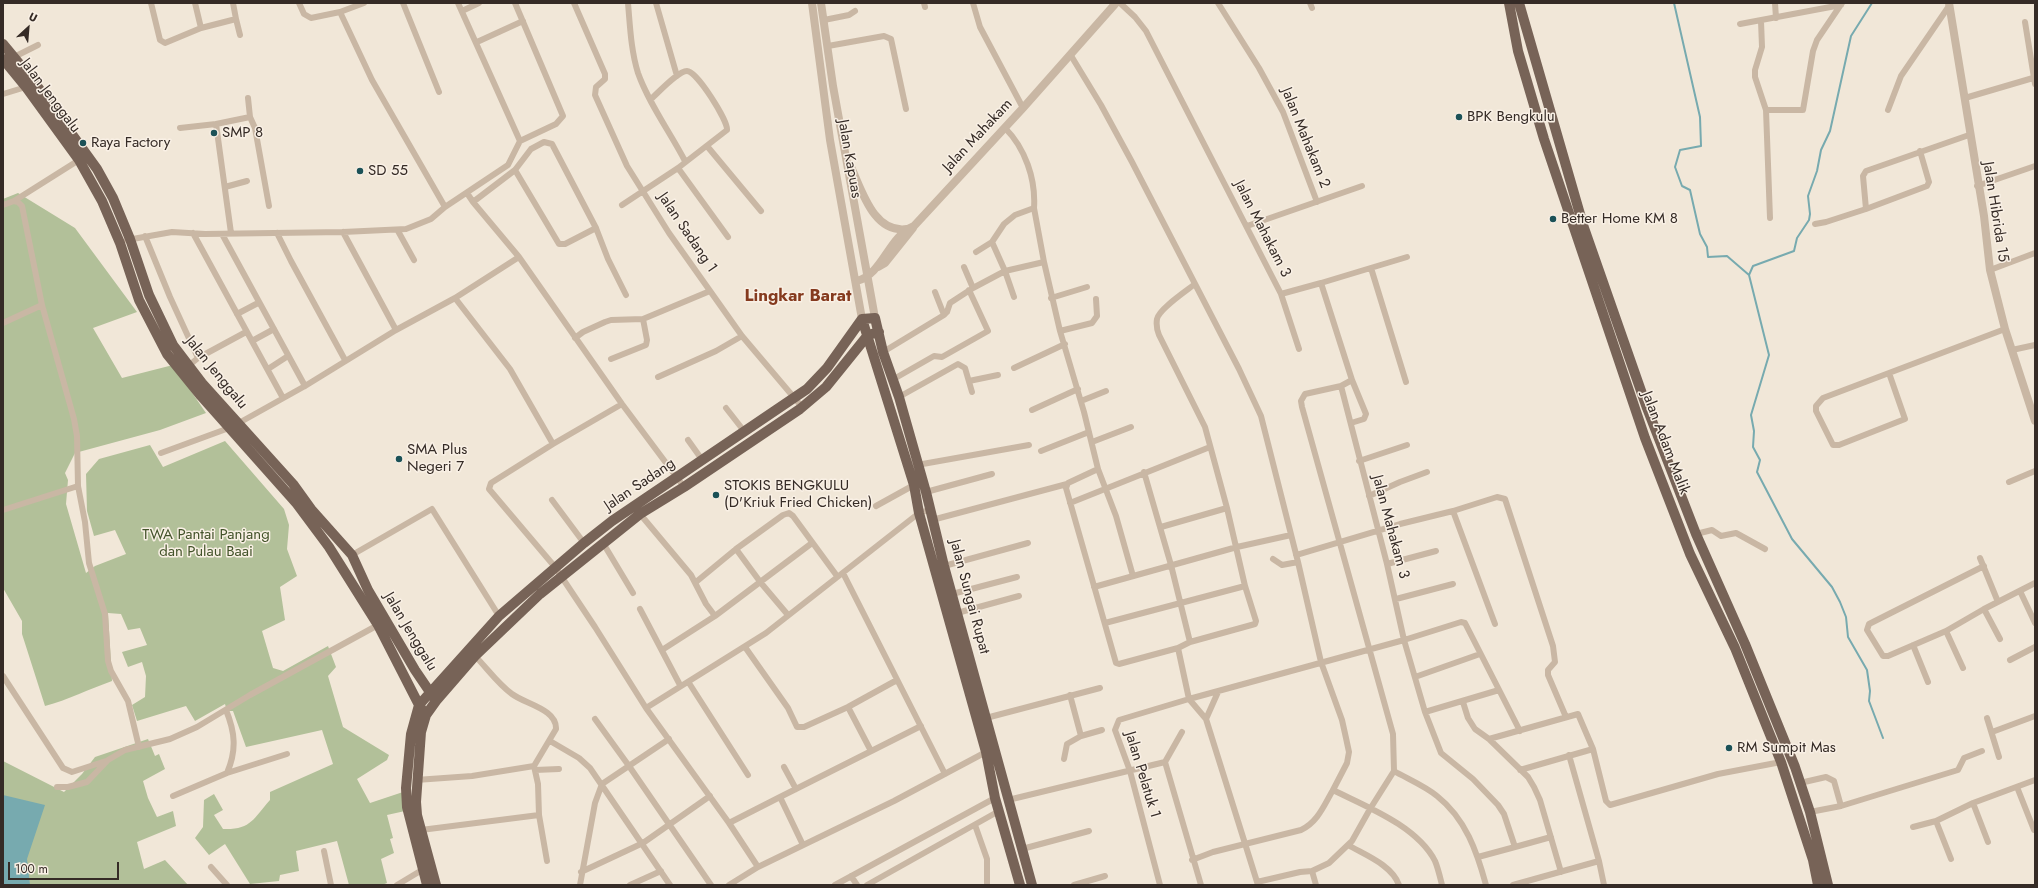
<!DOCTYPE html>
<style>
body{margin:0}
#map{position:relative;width:2038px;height:888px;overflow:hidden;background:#f1e7d8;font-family:Jost,sans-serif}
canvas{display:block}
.frame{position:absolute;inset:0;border:4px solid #352b26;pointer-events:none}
.north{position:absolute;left:8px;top:8px;width:40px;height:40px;-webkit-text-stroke:3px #f9f0e5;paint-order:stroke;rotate:26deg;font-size:11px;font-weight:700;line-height:16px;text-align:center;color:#352b26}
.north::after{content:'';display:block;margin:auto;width:14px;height:18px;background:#352b26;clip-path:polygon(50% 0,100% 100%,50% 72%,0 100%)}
.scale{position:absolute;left:8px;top:862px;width:111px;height:18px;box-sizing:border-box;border:2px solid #352b26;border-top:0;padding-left:5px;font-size:12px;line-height:14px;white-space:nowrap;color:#352b26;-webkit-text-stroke:3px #f9f0e5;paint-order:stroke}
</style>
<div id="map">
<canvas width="2038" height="888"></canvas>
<div class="frame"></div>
<div class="north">U</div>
<div class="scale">100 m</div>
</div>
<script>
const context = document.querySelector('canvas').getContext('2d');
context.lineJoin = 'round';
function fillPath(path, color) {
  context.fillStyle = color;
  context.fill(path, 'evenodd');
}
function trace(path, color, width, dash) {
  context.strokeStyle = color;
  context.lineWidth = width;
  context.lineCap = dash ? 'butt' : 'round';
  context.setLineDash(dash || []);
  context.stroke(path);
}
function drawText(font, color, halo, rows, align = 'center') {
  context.font = font + ' Jost,sans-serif';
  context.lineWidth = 3;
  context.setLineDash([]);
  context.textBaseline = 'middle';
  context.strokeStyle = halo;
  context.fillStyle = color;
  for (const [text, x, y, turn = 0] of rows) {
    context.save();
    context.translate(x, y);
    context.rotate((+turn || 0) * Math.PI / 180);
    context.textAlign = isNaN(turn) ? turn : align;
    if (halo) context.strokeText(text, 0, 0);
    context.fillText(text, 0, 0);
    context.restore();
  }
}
fillPath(new Path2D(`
 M 18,193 L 75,228 L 137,312 L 93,328 L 122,378 L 173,365 L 206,413 L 160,430 L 75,453 L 65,473 L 68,480 L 66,504 L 86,573 L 95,566 L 126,554 L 115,530 L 94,536 L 87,511 L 86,474 L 99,459 L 150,445 L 163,467 L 225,441 L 284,509 L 289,525 L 287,549 L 297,576 L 280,587 L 285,620 L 262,631 L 273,668 L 283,671 L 328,646 L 336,667 L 328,676 L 343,727 L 389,755 L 387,760 L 357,779 L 370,803 L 403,792 L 405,811 L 387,815 L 393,838 L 390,839 L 394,853 L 381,859 L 387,883 L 382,885 L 349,885 L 337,841 L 296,851 L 299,871 L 280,875 L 279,881 L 250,884 L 225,844 L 209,855 L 195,838 L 203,827 L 204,800 L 214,794 L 223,810 L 214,815 L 223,829 C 251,830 253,819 270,800 L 270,792 L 333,764 L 322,730 L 246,747 L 233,711 L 227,711 L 225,704 L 195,721 L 186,706 L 137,721 L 132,705 L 145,697 L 146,676 L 142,662 L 128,667 L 122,652 L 147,645 L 140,628 L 128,630 L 121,614 L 108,613 L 112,681 C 89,689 68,700 45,706 L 22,634 L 22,621 L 3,588 L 3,199 Z
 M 148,739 L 155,756 L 159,754 L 165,769 L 143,781 L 148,798 L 157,817 L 173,811 L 176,826 L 137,842 L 144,869 L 165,860 L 188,885 L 3,885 L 3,761 L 64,792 L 82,774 L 95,757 Z`), '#b2c099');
fillPath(new Path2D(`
 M 3,795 L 45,805 L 27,859 L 30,885 L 3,885 Z`), '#77aaaf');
trace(new Path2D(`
 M 1674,3 L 1700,117 L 1701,146 L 1680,150 L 1675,167 L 1682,186 L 1690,190 L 1700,234 L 1707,247 L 1708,257 L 1727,256 L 1749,275
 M 1872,3 L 1851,36 L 1830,131 L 1821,150 L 1817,171 L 1808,196 L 1810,214 L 1809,220 L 1797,238 L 1794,251 L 1753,266 L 1749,275 L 1769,355 L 1751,415 L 1754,431 L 1753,447 L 1760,460 L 1757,472 L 1792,539 L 1832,587 L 1840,602 L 1846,617 L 1848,637 L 1867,670 L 1870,691 L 1869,701 L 1883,738`), '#77aaaf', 2);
trace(new Path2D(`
 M 151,3 L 160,40 L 165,43 L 201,28 L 236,19 L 233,3
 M 195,3 L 201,28
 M 299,3 L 304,14 L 311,18 L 340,12 L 364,3
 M 403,3 L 439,92
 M 515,3 L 563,116 L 556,124 L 520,141
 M 574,3 L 605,74 L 605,79 L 596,87 L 595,95 L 627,166 L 669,233 L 742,336 L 802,407
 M 628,3 C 630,26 631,51 638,73 C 649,104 670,132 685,161
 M 656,3 L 677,76
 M 924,3 L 925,7
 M 973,3 L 980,27 L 1023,108
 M 1120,3 L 1135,17 L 1146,31 L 1281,294 L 1321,283 L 1352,380 L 1341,386 L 1387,564 L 1404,640 L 1461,622 L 1465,623 L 1520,731
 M 1218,3 L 1259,68 L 1283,112 L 1317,202
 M 1310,3 L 1312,8
 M 1775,3 L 1776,18
 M 462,11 L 479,3
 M 340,12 L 372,80 L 445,207
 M 236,19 L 240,35
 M 824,20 L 849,15 L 855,11
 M 1761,21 L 1762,47 L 1755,70 L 1755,77 L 1766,110 L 1770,218
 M 2025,22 L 2035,84
 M 1740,24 L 1841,5
 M 477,42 L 523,21
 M 828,46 L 884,36 L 891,39 L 906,109
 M 1070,54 L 1101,105 L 1132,162 L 1239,369 L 1261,416 L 1298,562 L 1321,662 L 1342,720 L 1346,738 L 1349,752 L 1347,763 L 1333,790 C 1367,807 1417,826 1435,861 C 1438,868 1440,877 1442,885
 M 14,57 L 38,45
 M 3,94 L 26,87
 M 1965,98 L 2033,78
 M 1766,110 L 1803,110 L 1813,51 L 1817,40 L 1842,3
 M 1888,110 L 1901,76 L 1949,6
 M 250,117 L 255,128 L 269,206
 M 216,124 L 250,117 L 248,98
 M 180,128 L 216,124 L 231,233
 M 1005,128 C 1025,148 1036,179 1034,208 L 1044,262 L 1060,331 L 1084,412 L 1098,469 L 1116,516 L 1133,576
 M 707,146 L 761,211
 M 678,168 L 728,237
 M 515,170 L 559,244 L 565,244 L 596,228
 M 1977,186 L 2035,166
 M 225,187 L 247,181
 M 467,193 L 473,202 L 515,170 L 531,149 L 544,142 L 552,144 L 596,228 L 608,259 L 626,295
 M 14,201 L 18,202 L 22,206 L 42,305 L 74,419 L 77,436 L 78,486 L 85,522 L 89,563 L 105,614 L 108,661 L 111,671 L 128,701 L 139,747
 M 473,202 L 519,257 L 622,404 L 684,487
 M 3,205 L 14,201 L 79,160
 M 622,205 L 678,168 L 727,130 C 728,121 697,71 687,71 C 678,71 658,93 651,99
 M 1866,209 L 1863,176 L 1866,171 L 1969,135
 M 1815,224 L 1826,222 L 1866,209 L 1927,186 L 1929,182 L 1920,151
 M 1247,226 L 1362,186
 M 398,231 L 414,260
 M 343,232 L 396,330
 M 193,233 L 283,398
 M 277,233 L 291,261 L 345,360
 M 222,234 L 305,386
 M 145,236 L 170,297 L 198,358
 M 127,240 L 172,232 L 205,234 L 343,232 L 406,229 L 431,219 L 445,207 L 508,165 L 520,141 L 458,3
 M 992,242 L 1005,271 L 1014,297
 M 976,252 L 992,242 L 1004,224 L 1015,215 L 1034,208
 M 964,267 L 973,288
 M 1371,268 L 1406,382
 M 1990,270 L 2035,253
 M 1321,283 L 1407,257
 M 935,292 L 944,315
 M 1281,294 L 1299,349
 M 455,298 L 510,369 L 553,444
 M 1051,298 L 1087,287
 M 237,314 L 258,303
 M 3,323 L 42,305
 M 1060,331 L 1092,323 L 1097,316 L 1096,299
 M 575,338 L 583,332 L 605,322 L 611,320 L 643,319 L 710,291
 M 252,341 L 274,329
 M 2012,350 L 2035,345
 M 883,352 L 944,315 L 947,312 L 950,303 L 973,288 L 1005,271 L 1044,262
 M 611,359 L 646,345 L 647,340 L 643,319
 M 187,367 L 198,358 L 246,332
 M 1014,368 L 1065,344
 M 268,369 L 288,356
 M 1889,373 L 1905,419 L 1839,445 L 1833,445 L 1816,411 L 1816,406 L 1823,398 L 2005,329
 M 658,377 L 716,351 L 742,336
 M 892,380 L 934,356 L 942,357 L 988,331 L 969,290
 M 969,381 L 998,375
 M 899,397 L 958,364 L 965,368 L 972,392
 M 1081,401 L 1106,391
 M 622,404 L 553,444 L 491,483 L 489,489 L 555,567 L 595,627 L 646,708 L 729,823 L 758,867
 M 726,408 L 744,431
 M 1032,410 L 1078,389
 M 1351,423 L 1364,419 L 1366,414 L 1352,380
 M 237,424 L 305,386 L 396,330 L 455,298 L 519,257
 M 688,440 L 703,461
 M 1092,442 L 1131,427
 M 1041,451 L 1089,432
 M 161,453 L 229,428
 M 1359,461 L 1407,445
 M 917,465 L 1029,445
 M 1098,469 L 1068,483 L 1066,488 L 1116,663 L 1119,664 L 1178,648 L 1190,642 L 1255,624 L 1256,621 L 1245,586 L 1227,508 L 1205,427 L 1159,335 C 1157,330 1156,325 1157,319 C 1159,309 1186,291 1195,284
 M 1144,472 L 1171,565 L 1190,642
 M 2009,482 L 2035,471
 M 926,492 L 992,474
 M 1369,496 L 1400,482 L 1427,472
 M 552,500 L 584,543
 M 1070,503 L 1210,447
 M 876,506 L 914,485
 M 3,510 L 78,486
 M 1453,511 L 1497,497 L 1505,499 L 1553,646 L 1555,662 L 1548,670 L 1548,675 L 1566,717
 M 640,514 L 691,575 L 706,604 L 715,616
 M 932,520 L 1067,484
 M 1161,527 L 1227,508
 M 1696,534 L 1712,530 L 1721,536 L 1736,533 L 1765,549
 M 603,543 L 633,593
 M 736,549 L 761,583 L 788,615
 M 352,555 L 432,509 L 499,616
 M 1296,555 L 1400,524 L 1453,511 L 1495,624
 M 1980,558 L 1998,602
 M 1273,559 L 1282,565 L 1298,562
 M 1387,564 L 1436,551
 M 944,566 L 1028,543
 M 1984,566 L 1869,624 L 1867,630 L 1883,656 L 1888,656 L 1946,631 L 1984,609 L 2035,583
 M 843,573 L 945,774
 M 696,582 L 736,549 L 783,515 L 789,513 L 793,516 L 837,576
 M 1094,587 L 1237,547 L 1291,535
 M 2020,591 L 2035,623
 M 952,594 L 1017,577
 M 1396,599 L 1453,584
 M 640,609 L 680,685
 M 1984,609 L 2000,639
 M 957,613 L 1019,596
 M 1105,623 L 1245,586
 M 1946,631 L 1963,668
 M 1913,645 L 1928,682
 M 745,647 L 788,708 L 797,727 L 804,727 L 848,707 L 897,680
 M 1178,648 L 1189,699 L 1206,719 L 1258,885
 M 662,650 L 715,616 L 812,543
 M 2010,660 L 2035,647
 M 3,676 L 63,768 L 72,772 L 106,761
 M 1415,677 L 1480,654
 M 689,683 L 748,775
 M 1070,695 L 1081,736 L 1102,730
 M 1463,702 L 1468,718 L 1475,729 L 1489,739 L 1528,777 L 1534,787 L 1540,800 L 1561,872
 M 848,707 L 871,751
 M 646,708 L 766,633 L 919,513 L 929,510
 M 226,710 C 235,732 237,750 227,773 L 287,754
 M 1425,712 L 1499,690
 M 986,718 L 1100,688
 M 1987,718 L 1999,757
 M 595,719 L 629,766 L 711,885
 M 1206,719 L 1218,692
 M 1182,732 L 1165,762 L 1201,885
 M 1992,732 L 2035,716
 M 1489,739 L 1578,714 L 1593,749 L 1606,801 L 1610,805 L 1718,774 L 1781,762
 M 550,741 L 579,758 L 590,768 L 670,885
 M 1569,755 L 1599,861 L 1604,885
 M 1064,759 L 1067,744 L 1081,736
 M 534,766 L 538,784 L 539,815 L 547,861
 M 784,767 L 796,789
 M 535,770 L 559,769
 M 1520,770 L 1593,749
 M 1394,771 C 1408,779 1425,786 1437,796 C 1466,819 1477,852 1486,885
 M 416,780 L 472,776 L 534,766 L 556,729 C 557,709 525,704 512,694 C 498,684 487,668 475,656
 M 1800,783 L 1826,777 L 1834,781 L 1841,806 L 1810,812
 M 57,787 L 68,787 L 87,782 L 108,760 L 125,750 L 170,739 L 197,727 L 250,695 L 378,625
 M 2017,787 L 2034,830
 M 173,796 L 227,773
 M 1008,800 L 1165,762
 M 1973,803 L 1988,842
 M 1841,806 L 1958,770 L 1964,758 L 1982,751
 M 1936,821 L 1951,859
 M 729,823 L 780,797
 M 975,825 L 987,859 L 987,885
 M 1913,827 L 1936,821 L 1973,803 L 2035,780
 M 421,830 L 539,815
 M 803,845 L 780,797 L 921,726
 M 1348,845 C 1365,855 1392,865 1399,885
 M 1022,849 L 1089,831
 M 324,851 L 331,885
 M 1478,857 L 1515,847
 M 1192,860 L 1213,852 L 1301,830 C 1318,822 1324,805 1333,790
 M 211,867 L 227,885
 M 1312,871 L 1316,885
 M 581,872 L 643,843 L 710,796
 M 851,876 L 857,885
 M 1257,882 L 1300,872 L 1312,871 L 1329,863 L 1352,841 L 1370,809 L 1394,771 L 1393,734 L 1302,407 L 1301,401 L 1305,394 L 1341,386
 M 397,885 L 422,870
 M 580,885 L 595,803 L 602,784 L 669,739
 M 630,885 L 661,871
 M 729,885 L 758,867 L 894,801 L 986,752
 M 835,885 L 995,798
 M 867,885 L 999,811
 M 1074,885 L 1105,876
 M 1160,885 L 1130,771 L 1115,730 L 1119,720 L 1189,699 L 1404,640 L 1425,712 L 1441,753 L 1473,779 L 1498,805 L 1504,814 L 1515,847 L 1551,837
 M 1513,885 L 1599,861`), '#c9b7a4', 6);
trace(new Path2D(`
 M 812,3 L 830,140 L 862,319
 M 821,3 L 833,86 L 875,318
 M 1949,3 L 1984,216 L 1990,270 L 2005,329 L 2035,421
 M 851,167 C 862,191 874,234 907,229
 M 878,267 L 885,263 L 913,228
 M 857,281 C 883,274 888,237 914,226 L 1023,108 L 1116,3`), '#c9b7a4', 8);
trace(new Path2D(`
 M 1509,3 L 1518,51 L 1544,139 L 1645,438 L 1690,554 L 1735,648 L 1781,762 L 1813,860 L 1818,885
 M 1519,3 L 1584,228 L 1647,408 L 1696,534 L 1745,644 L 1795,767 L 1810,812 L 1828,885
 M 3,44 L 32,79 L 97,169 L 113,198 L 130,239 L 149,295 L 173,345 L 202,383 L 293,484 L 311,509 L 352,555 L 368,590 L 415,670 L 436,701
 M 3,59 L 26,87 L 79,160 L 102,201 L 120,243 L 139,300 L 167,354 L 201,396 L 297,504 L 329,547 L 378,625 L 419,705 L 426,715
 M 862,319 L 914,485 L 919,513 L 986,752 L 995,798 L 1020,885
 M 427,885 L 407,807 L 406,788 L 411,734 L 419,705 L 499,616 L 584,543 L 612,521 L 807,389 L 827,368 L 862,319 L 875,318 L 883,352 L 899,397 L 926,492 L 944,566 L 1032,885
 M 436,885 L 417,815 L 416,802 L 421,732 L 426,715 L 436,701 L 475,656 L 540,594 L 640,514 L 684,487 L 800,409 L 826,387 L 868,335 L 879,332`), '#776357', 10);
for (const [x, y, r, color] of [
 [1459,117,4,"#1b5157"],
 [214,133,4,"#1b5157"],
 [83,143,4,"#1b5157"],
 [360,171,4,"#1b5157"],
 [1553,219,4,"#1b5157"],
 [399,459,4,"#1b5157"],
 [716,495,4,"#1b5157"],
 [1729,748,4,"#1b5157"]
]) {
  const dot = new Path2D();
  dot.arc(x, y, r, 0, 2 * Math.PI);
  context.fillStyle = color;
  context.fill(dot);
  trace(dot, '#f9f0e5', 1.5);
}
drawText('15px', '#352b26', '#f9f0e5', [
 ["Jalan Jenggalu",50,96,53],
 ["Jalan Mahakam",978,136,-47],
 ["Jalan Mahakam 2",1305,138,68],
 ["Jalan Kapuas",849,159,80],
 ["Jalan Hibrida 15",1995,212,81],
 ["Jalan Mahakam 3",1262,229,63],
 ["Jalan Sadang 1",687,233,56],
 ["Jalan Jenggalu",216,373,51],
 ["Jalan Adam Malik",1665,443,69],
 ["Jalan Sadang",640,485,-34],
 ["Jalan Mahakam 3",1390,527,75],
 ["Jalan Sungai Rupat",969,597,75],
 ["Jalan Jenggalu",410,632,59],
 ["Jalan Pelatuk 1",1142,775,73]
]);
drawText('15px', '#352b26', '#f9f0e5', [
 ["BPK Bengkulu",1467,117],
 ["SMP 8",222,133],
 ["Raya Factory",91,143],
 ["SD 55",368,171],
 ["Better Home KM 8",1561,219],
 ["SMA Plus",407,450],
 ["Negeri 7",407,467],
 ["STOKIS BENGKULU",724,486],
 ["(D'Kriuk Fried Chicken)",724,503],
 ["RM Sumpit Mas",1737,748]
], 'left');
drawText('15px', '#43532a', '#f9f0e5', [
 ["TWA Pantai Panjang",206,535],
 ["dan Pulau Baai",206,552]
]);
drawText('bold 17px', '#853a1e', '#f9f0e5', [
 ["Lingkar Barat",798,297]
]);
</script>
